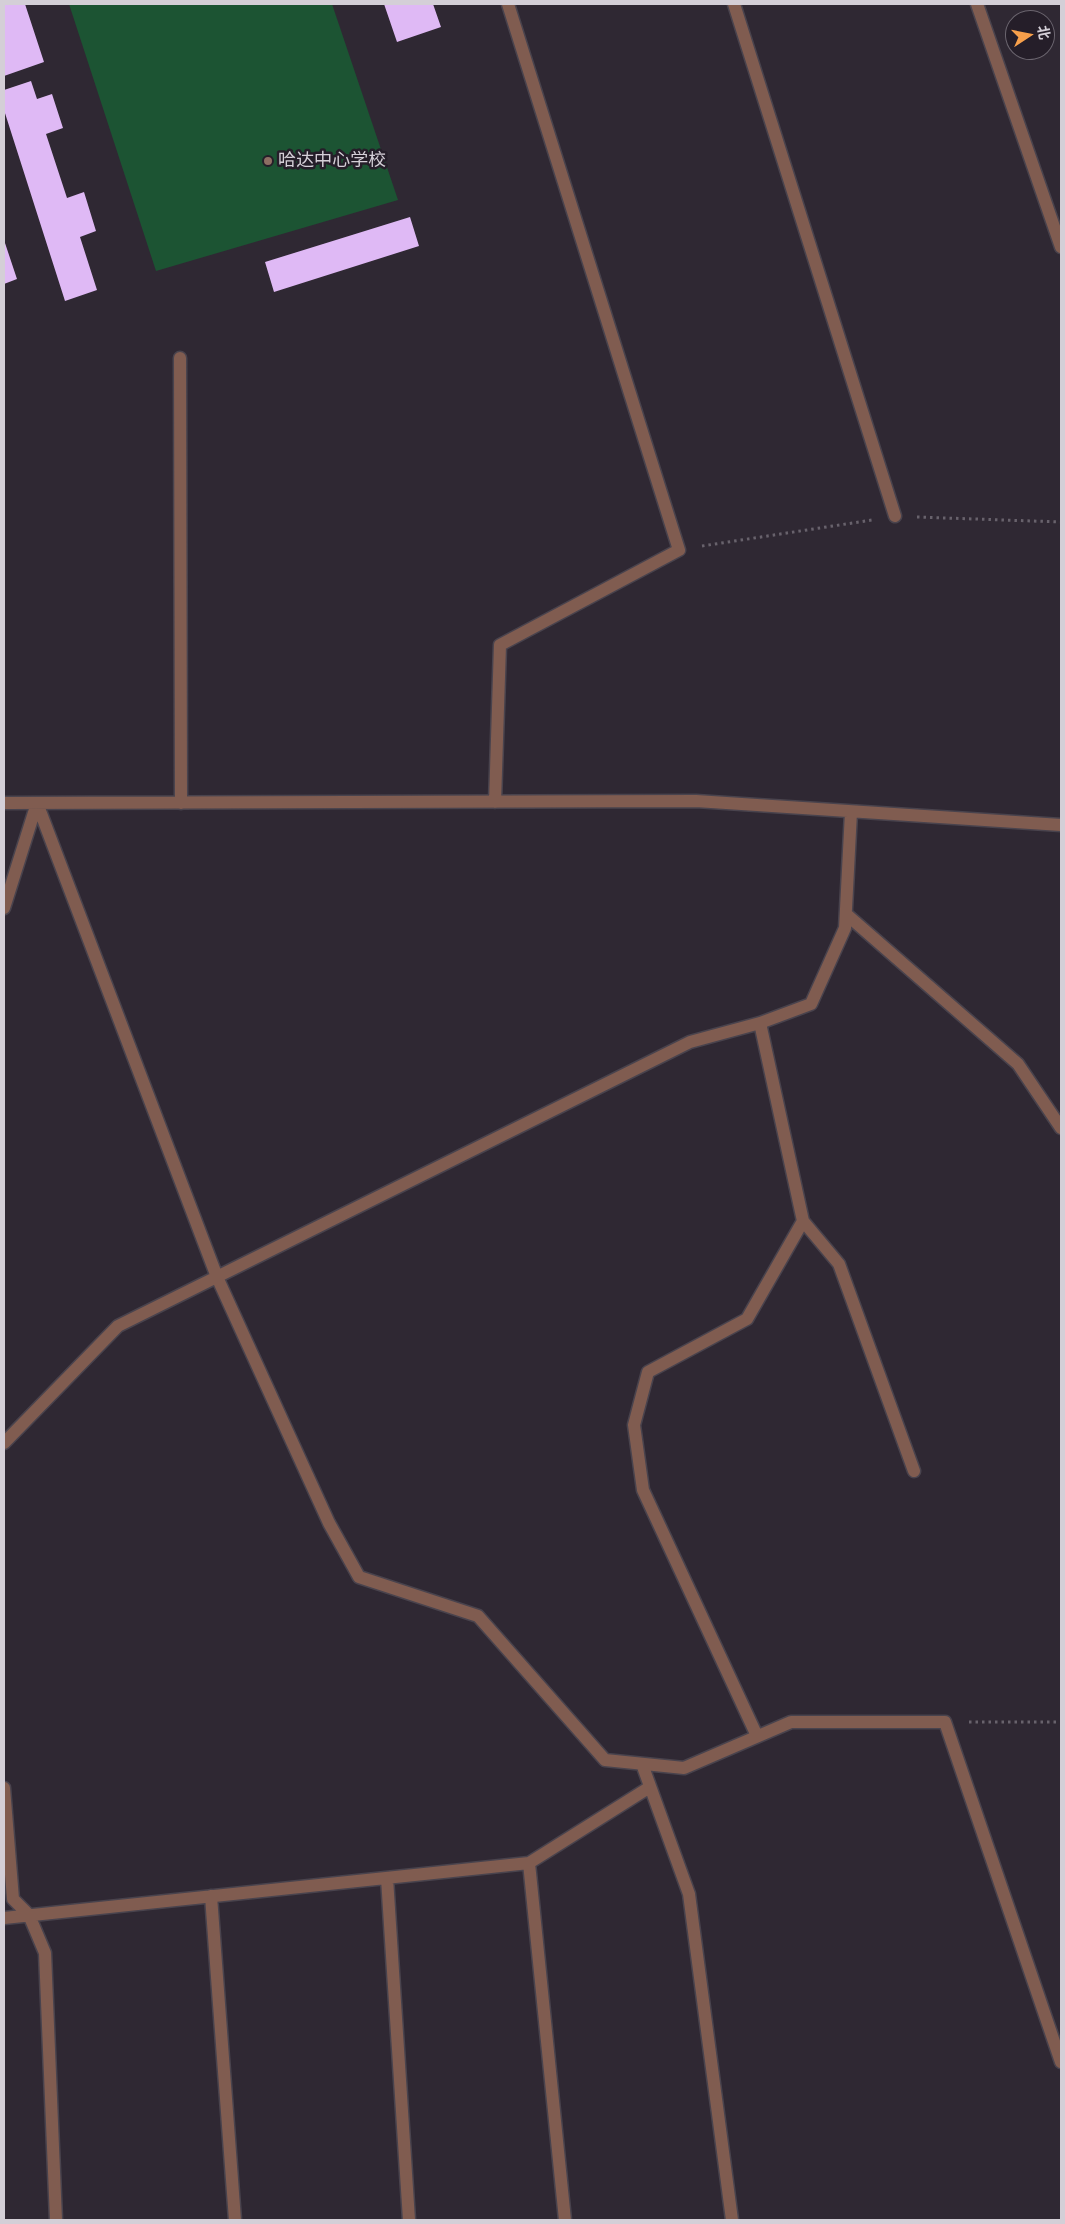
<!DOCTYPE html>
<meta charset="utf-8">
<style>
body{margin:0}
#map{position:relative;width:1065px;height:2224px;overflow:hidden;background:#2f2833;font-family:Poppins,"Noto Sans SC",sans-serif}
canvas{display:block}
.frame{position:absolute;inset:0;border:5px solid #d4cfd7;pointer-events:none}
.north{position:absolute;left:1005px;top:10px;width:50px;height:50px;box-sizing:border-box;background:#251e29;border:1px solid #6b656f;border-radius:50%;rotate:79deg;font-size:14px;font-weight:700;line-height:20px;text-align:center;color:#d4cfd7}
.north::after{content:'';display:block;margin:auto;width:18px;height:22px;background:#f8a04b;clip-path:polygon(50% 0,100% 100%,50% 72%,0 100%)}
</style>
<div id="map">
<canvas width="1065" height="2224"></canvas>
<div class="frame"></div>
<div class="north">北</div>
</div>
<script>
const context = document.querySelector('canvas').getContext('2d');
context.lineJoin = 'round';
function fillPath(path, color) {
  context.fillStyle = color;
  context.fill(path, 'evenodd');
}
function trace(path, color, width, dash) {
  context.strokeStyle = color;
  context.lineWidth = width;
  context.lineCap = dash ? 'butt' : 'round';
  context.setLineDash(dash || []);
  context.stroke(path);
}
function drawText(font, color, halo, rows, align = 'center') {
  context.font = font + ' Poppins,"Noto Sans SC",sans-serif';
  context.lineWidth = 5;
  context.setLineDash([]);
  context.textBaseline = 'middle';
  context.strokeStyle = halo;
  context.fillStyle = color;
  for (const [text, x, y, turn = 0] of rows) {
    context.save();
    context.translate(x, y);
    context.rotate((+turn || 0) * Math.PI / 180);
    context.textAlign = isNaN(turn) ? turn : align;
    if (halo) context.strokeText(text, 0, 0);
    context.fillText(text, 0, 0);
    context.restore();
  }
}
fillPath(new Path2D(`
 M 69,4 L 332,4 L 398,200 L 156,271 Z`), '#1c5433');
fillPath(new Path2D(`
 M 4,4 L 25,4 L 44,62 L 4,76 Z
 M 384,4 L 433,4 L 441,27 L 397,42 Z
 M 31,81 L 37,99 L 52,94 L 63,128 L 46,134 L 67,198 L 84,192 L 96,231 L 80,237 L 97,290 L 65,301 L 4,110 L 4,90 Z
 M 410,217 L 419,246 L 274,292 L 265,262 Z
 M 4,240 L 17,279 L 4,284 Z`), '#dfb9f5');
const minor = new Path2D(`
 M 734,4 L 895,516
 M 977,4 L 1061,247
 M 180,358 L 181,803
 M 495,802 L 500,645 L 679,550 L 508,4
 M 4,803 L 696,801 L 1061,825
 M 37,803 L 217,1277 L 329,1523 L 359,1577 L 478,1616 L 605,1760 L 684,1768 L 791,1722 L 945,1722 L 1061,2062
 M 4,908 L 37,803
 M 846,914 L 1018,1064 L 1061,1128
 M 803,1221 L 839,1264 L 914,1471
 M 4,1443 L 118,1326 L 690,1042 L 760,1023 L 811,1004 L 845,928 L 851,812
 M 757,1736 L 643,1490 L 634,1425 L 648,1372 L 747,1319 L 803,1221 L 760,1023
 M 642,1764 L 689,1894 L 732,2220
 M 4,1788 L 13,1899 L 29,1915 L 45,1953 L 56,2220
 M 529,1863 L 565,2220
 M 387,1878 L 409,2220
 M 211,1896 L 235,2220
 M 4,1918 L 529,1863 L 650,1787`);
trace(minor, '#49434d', 15);
trace(new Path2D(`
 M 917,517 L 1061,522
 M 702,546 L 872,520
 M 969,1722 L 1061,1722`), '#68626c', 3, [2.5, 4]);
trace(minor, '#805c50', 12);
for (const [x, y, r, color] of [
 [268,161,5,"#8d6e63"]
]) {
  const dot = new Path2D();
  dot.arc(x, y, r, 0, 2 * Math.PI);
  context.fillStyle = color;
  context.fill(dot);
  trace(dot, '#251e29', 2);
}
drawText('18px', '#d4cfd7', '#251e29', [
 ["哈达中心学校",278,161]
], 'left');
</script>
